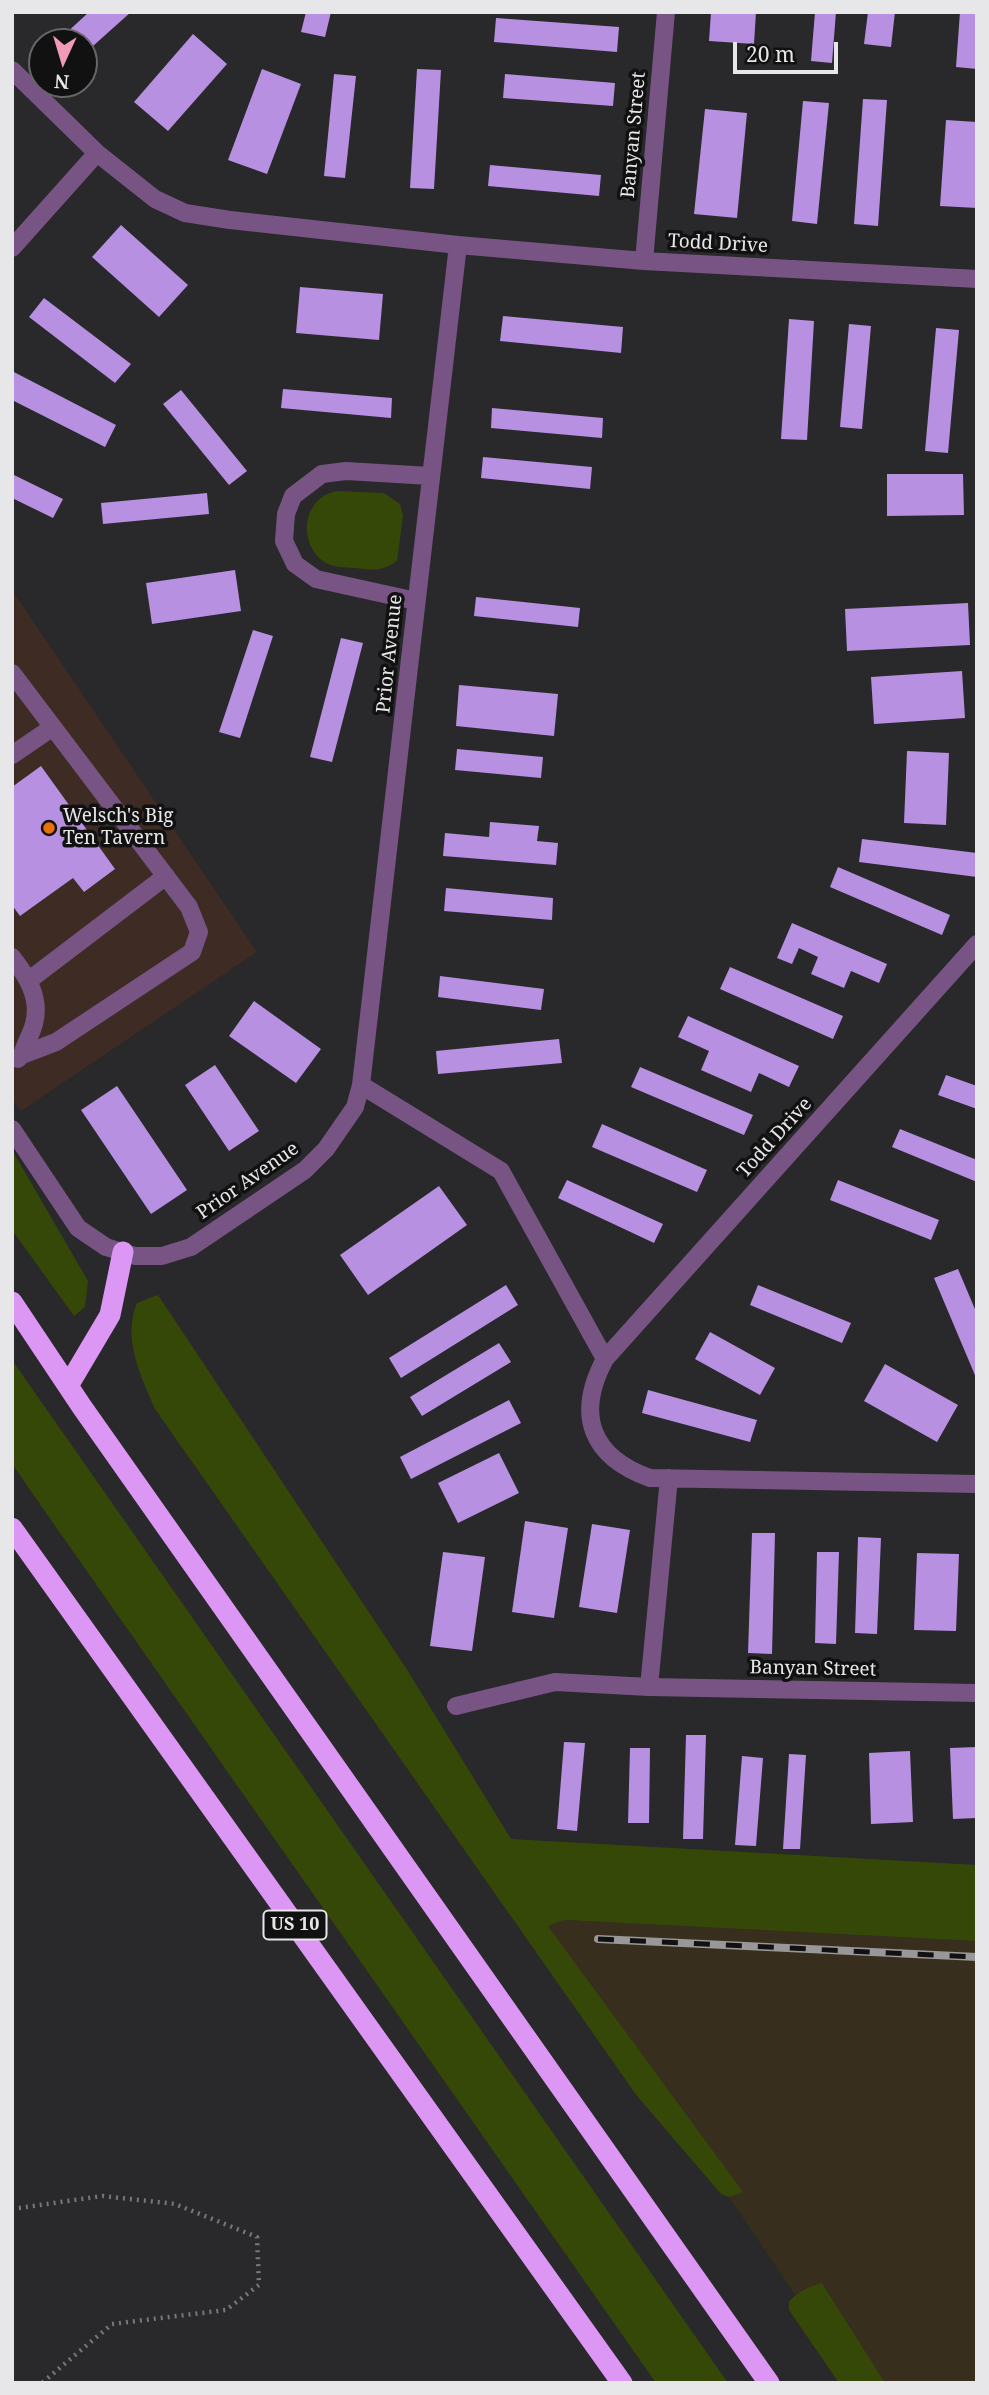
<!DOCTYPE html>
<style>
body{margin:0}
#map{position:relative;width:989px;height:2395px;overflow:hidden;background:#29282a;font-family:"Noto Serif",serif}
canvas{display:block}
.frame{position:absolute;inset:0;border:14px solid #e7e6e8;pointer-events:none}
.north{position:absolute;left:28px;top:28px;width:70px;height:70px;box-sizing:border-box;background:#121112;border:2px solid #676668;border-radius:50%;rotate:184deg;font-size:19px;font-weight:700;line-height:28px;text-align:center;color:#e7e6e8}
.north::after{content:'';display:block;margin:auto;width:24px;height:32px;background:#ef9ab8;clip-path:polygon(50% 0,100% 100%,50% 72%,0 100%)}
.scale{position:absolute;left:733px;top:42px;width:105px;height:32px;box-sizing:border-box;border:4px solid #e7e6e8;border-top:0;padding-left:9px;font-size:21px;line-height:24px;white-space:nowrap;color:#e7e6e8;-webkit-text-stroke:5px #121112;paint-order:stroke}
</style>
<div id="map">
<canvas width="989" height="2395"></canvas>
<div class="frame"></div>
<div class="north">N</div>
<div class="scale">20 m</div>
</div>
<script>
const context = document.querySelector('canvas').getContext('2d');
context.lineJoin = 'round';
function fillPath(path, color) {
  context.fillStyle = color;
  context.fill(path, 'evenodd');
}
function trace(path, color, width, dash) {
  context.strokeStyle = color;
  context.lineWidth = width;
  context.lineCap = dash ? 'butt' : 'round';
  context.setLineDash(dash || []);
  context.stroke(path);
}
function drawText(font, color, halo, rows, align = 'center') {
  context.font = font + ' "Noto Serif",serif';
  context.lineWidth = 7;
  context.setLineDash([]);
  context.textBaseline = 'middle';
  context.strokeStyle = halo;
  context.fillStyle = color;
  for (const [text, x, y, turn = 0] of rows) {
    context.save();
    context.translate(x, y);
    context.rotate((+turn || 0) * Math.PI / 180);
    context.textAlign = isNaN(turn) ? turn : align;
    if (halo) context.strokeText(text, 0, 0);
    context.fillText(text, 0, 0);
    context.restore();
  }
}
fillPath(new Path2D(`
 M 12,590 L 257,952 L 21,1111 L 12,1099 Z`), '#3d2b24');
fillPath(new Path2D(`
 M 565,1920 L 977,1941 L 977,2383 L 885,2383 L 822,2283 L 804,2289 L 795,2295 L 729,2197 L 742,2191 L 548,1926 Z`), '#382e1e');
fillPath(new Path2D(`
 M 336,491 L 384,493 L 400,504 L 403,516 L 397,561 C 380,572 374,570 355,568 C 344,567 332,568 323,561 C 303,547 301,513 321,498 C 325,494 331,493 336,491 Z
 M 12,1150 L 88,1281 L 85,1307 L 74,1316 L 12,1230 Z
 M 158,1295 L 406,1668 L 511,1839 L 977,1865 L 977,1941 L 565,1920 L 548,1926 L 743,2192 L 729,2197 L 721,2194 L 637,2096 L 155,1409 C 141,1376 122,1339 137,1303 Z
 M 12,1360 L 728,2383 L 656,2383 L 51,1520 L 12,1464 Z
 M 822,2283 L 885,2383 L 839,2383 L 789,2310 L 789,2302 C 798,2291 808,2287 822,2283 Z`), '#364807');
fillPath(new Path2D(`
 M 89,12 L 131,12 L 84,54 L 84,42 L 69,42 L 63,36 Z
 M 306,12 L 331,12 L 325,37 L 301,32 Z
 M 711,12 L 756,12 L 754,44 L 709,41 Z
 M 815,12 L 836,12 L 832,63 L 811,61 Z
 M 868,12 L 895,12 L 891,47 L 864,44 Z
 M 960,12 L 977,12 L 977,69 L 956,67 Z
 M 496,18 L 619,27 L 617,52 L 494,42 Z
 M 193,34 L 227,64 L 168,131 L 134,102 Z
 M 262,69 L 301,84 L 267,174 L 228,160 Z
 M 417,69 L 441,70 L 434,189 L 410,188 Z
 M 334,74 L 356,76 L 345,178 L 324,176 Z
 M 505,74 L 615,83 L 613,106 L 503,98 Z
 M 863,99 L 887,100 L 878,226 L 854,224 Z
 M 803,101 L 829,103 L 817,224 L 792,221 Z
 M 705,109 L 747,113 L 737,218 L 694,214 Z
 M 946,120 L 977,122 L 977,208 L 940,206 Z
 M 490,165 L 601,175 L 599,196 L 488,186 Z
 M 121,225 L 188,285 L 159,317 L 92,257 Z
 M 300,287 L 383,294 L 379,340 L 296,333 Z
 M 44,298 L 131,364 L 115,383 L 29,317 Z
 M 503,316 L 623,327 L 621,353 L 500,341 Z
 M 789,319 L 814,321 L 807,440 L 781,439 Z
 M 849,324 L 871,326 L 862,429 L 840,427 Z
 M 936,328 L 959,330 L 948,453 L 925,451 Z
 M 12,371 L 116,425 L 105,447 L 12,400 Z
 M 283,389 L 392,398 L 391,418 L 281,408 Z
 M 181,390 L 247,471 L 229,485 L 163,404 Z
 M 492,408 L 603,418 L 602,438 L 491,428 Z
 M 483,457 L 592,467 L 590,489 L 481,478 Z
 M 12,474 L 63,499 L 53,518 L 12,498 Z
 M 887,474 L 963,474 L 964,515 L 887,516 Z
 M 207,493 L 209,514 L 103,524 L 101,503 Z
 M 235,570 L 241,611 L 152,624 L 146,583 Z
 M 476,597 L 580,608 L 578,627 L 474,616 Z
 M 968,603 L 970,645 L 847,651 L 845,609 Z
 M 253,630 L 273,636 L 240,738 L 219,732 Z
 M 341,638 L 363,643 L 332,762 L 310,757 Z
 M 962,671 L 965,718 L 874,724 L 871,677 Z
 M 459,685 L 558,694 L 554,736 L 456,726 Z
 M 457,749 L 543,757 L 541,778 L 455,770 Z
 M 907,751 L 949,753 L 946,825 L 904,823 Z
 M 41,766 L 115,869 L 84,892 L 73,878 L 20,916 L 12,905 L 12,787 Z
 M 490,822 L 539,826 L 537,841 L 558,843 L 556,865 L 443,856 L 445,833 L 489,837 Z
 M 862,839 L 977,853 L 977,877 L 859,862 Z
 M 838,867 L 950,915 L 942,935 L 830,887 Z
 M 446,888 L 553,898 L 552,920 L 444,911 Z
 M 792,923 L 887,964 L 879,983 L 851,971 L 844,988 L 811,974 L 818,957 L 799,948 L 792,964 L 777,958 Z
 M 730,967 L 843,1016 L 833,1039 L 720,989 Z
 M 440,976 L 544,989 L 541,1010 L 438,997 Z
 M 254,1001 L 321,1049 L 296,1083 L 229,1036 Z
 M 688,1016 L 799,1066 L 789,1087 L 759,1073 L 751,1092 L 701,1070 L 709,1051 L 678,1037 Z
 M 559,1039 L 562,1063 L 438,1074 L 436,1051 Z
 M 215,1065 L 259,1131 L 229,1151 L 185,1085 Z
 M 640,1067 L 753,1115 L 744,1135 L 631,1087 Z
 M 946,1075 L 977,1086 L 977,1109 L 938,1095 Z
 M 117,1086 L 187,1190 L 151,1214 L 81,1110 Z
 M 602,1124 L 707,1170 L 697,1192 L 592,1147 Z
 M 900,1129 L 977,1160 L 977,1182 L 892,1147 Z
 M 567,1180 L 663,1224 L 654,1243 L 558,1198 Z
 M 838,1180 L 939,1220 L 931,1240 L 830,1200 Z
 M 439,1186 L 467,1225 L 368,1295 L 340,1255 Z
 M 958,1269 L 977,1314 L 977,1380 L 934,1278 Z
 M 506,1285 L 518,1305 L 401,1378 L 389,1358 Z
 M 758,1285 L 851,1323 L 842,1343 L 750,1305 Z
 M 710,1332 L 775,1368 L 760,1395 L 695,1359 Z
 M 499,1343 L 511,1362 L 422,1416 L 410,1397 Z
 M 885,1364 L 958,1405 L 937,1442 L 864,1401 Z
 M 648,1390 L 757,1420 L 750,1442 L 642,1413 Z
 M 509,1400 L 521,1423 L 411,1479 L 400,1457 Z
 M 499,1453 L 519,1493 L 458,1523 L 438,1483 Z
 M 525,1521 L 568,1528 L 554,1618 L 512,1612 Z
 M 592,1524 L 630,1530 L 617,1613 L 579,1607 Z
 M 752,1533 L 775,1533 L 772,1654 L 748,1653 Z
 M 858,1537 L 881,1538 L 877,1634 L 855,1633 Z
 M 443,1552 L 485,1557 L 472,1651 L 430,1646 Z
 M 817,1552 L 839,1552 L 836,1644 L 815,1643 Z
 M 917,1553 L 959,1554 L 956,1631 L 914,1630 Z
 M 686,1735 L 706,1735 L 703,1839 L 683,1839 Z
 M 564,1742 L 585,1743 L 577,1831 L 557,1829 Z
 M 977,1747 L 977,1818 L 953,1819 L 950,1748 Z
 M 630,1748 L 650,1748 L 649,1823 L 628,1823 Z
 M 910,1751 L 913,1822 L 871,1824 L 869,1753 Z
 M 789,1754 L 806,1755 L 800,1849 L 783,1849 Z
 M 742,1756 L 763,1758 L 756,1846 L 735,1845 Z`), '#b790e2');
trace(new Path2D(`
 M 12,2209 L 103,2196 L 175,2204 L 257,2237 L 259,2285 L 226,2310 L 112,2324 L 42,2383`), '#787779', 4.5, [2, 5]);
trace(new Path2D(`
 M 12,70 L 97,153 L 155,199 L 185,213 L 230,220 L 458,245 L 644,261 L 977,279
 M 12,248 L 97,153
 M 644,261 L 666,12
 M 416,601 L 316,579 L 295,564 L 284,541 L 286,514 L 293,496 L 322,474 L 346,471 L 430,476
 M 12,673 L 189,907 L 199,932 L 192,952 L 56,1042 L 22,1055
 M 12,755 L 53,727
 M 977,944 L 605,1359 C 575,1415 591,1457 650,1478 L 977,1484
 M 12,957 C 27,976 41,998 34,1024 C 31,1035 25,1044 22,1055 L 18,1059
 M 28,981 L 166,876
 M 361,1085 L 501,1171 L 605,1359
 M 12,1129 L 78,1228 L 106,1247 L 135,1256 L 162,1256 L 191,1247 L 305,1170 L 326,1149 L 355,1107 L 361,1085 C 394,805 424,525 458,245
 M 649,1687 L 669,1478
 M 456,1706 L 555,1682 L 649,1687 L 977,1693`), '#775483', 18);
trace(new Path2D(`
 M 12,1302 L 82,1407 L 769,2383
 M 68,1386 L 110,1315 L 123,1252
 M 12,1528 L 622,2383`), '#dc97f4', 21);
const rail = new Path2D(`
 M 598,1939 L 977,1957`);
trace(rail, '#989799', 8);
trace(rail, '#121112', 5, [16]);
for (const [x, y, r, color] of [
 [49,828,7,"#e8710a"]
]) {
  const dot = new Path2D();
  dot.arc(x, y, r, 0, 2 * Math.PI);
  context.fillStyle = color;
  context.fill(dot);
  trace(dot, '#121112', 2.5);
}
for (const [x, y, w] of [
 [295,1925,63]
]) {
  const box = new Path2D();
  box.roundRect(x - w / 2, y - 14.5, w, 29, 5);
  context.fillStyle = '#121112';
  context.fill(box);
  trace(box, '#e7e6e8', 2);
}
drawText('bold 18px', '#e7e6e8', null, [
 ["US 10",295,1925]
]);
drawText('19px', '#e7e6e8', '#121112', [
 ["Banyan Street",634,135,-85],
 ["Todd Drive",718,244,3],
 ["Prior Avenue",390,654,-84],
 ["Todd Drive",775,1138,-48],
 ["Prior Avenue",248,1181,-35],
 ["Banyan Street",813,1669,1]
]);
drawText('19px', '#e7e6e8', '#121112', [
 ["Welsch's Big",63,817],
 ["Ten Tavern",63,839]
], 'left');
</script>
